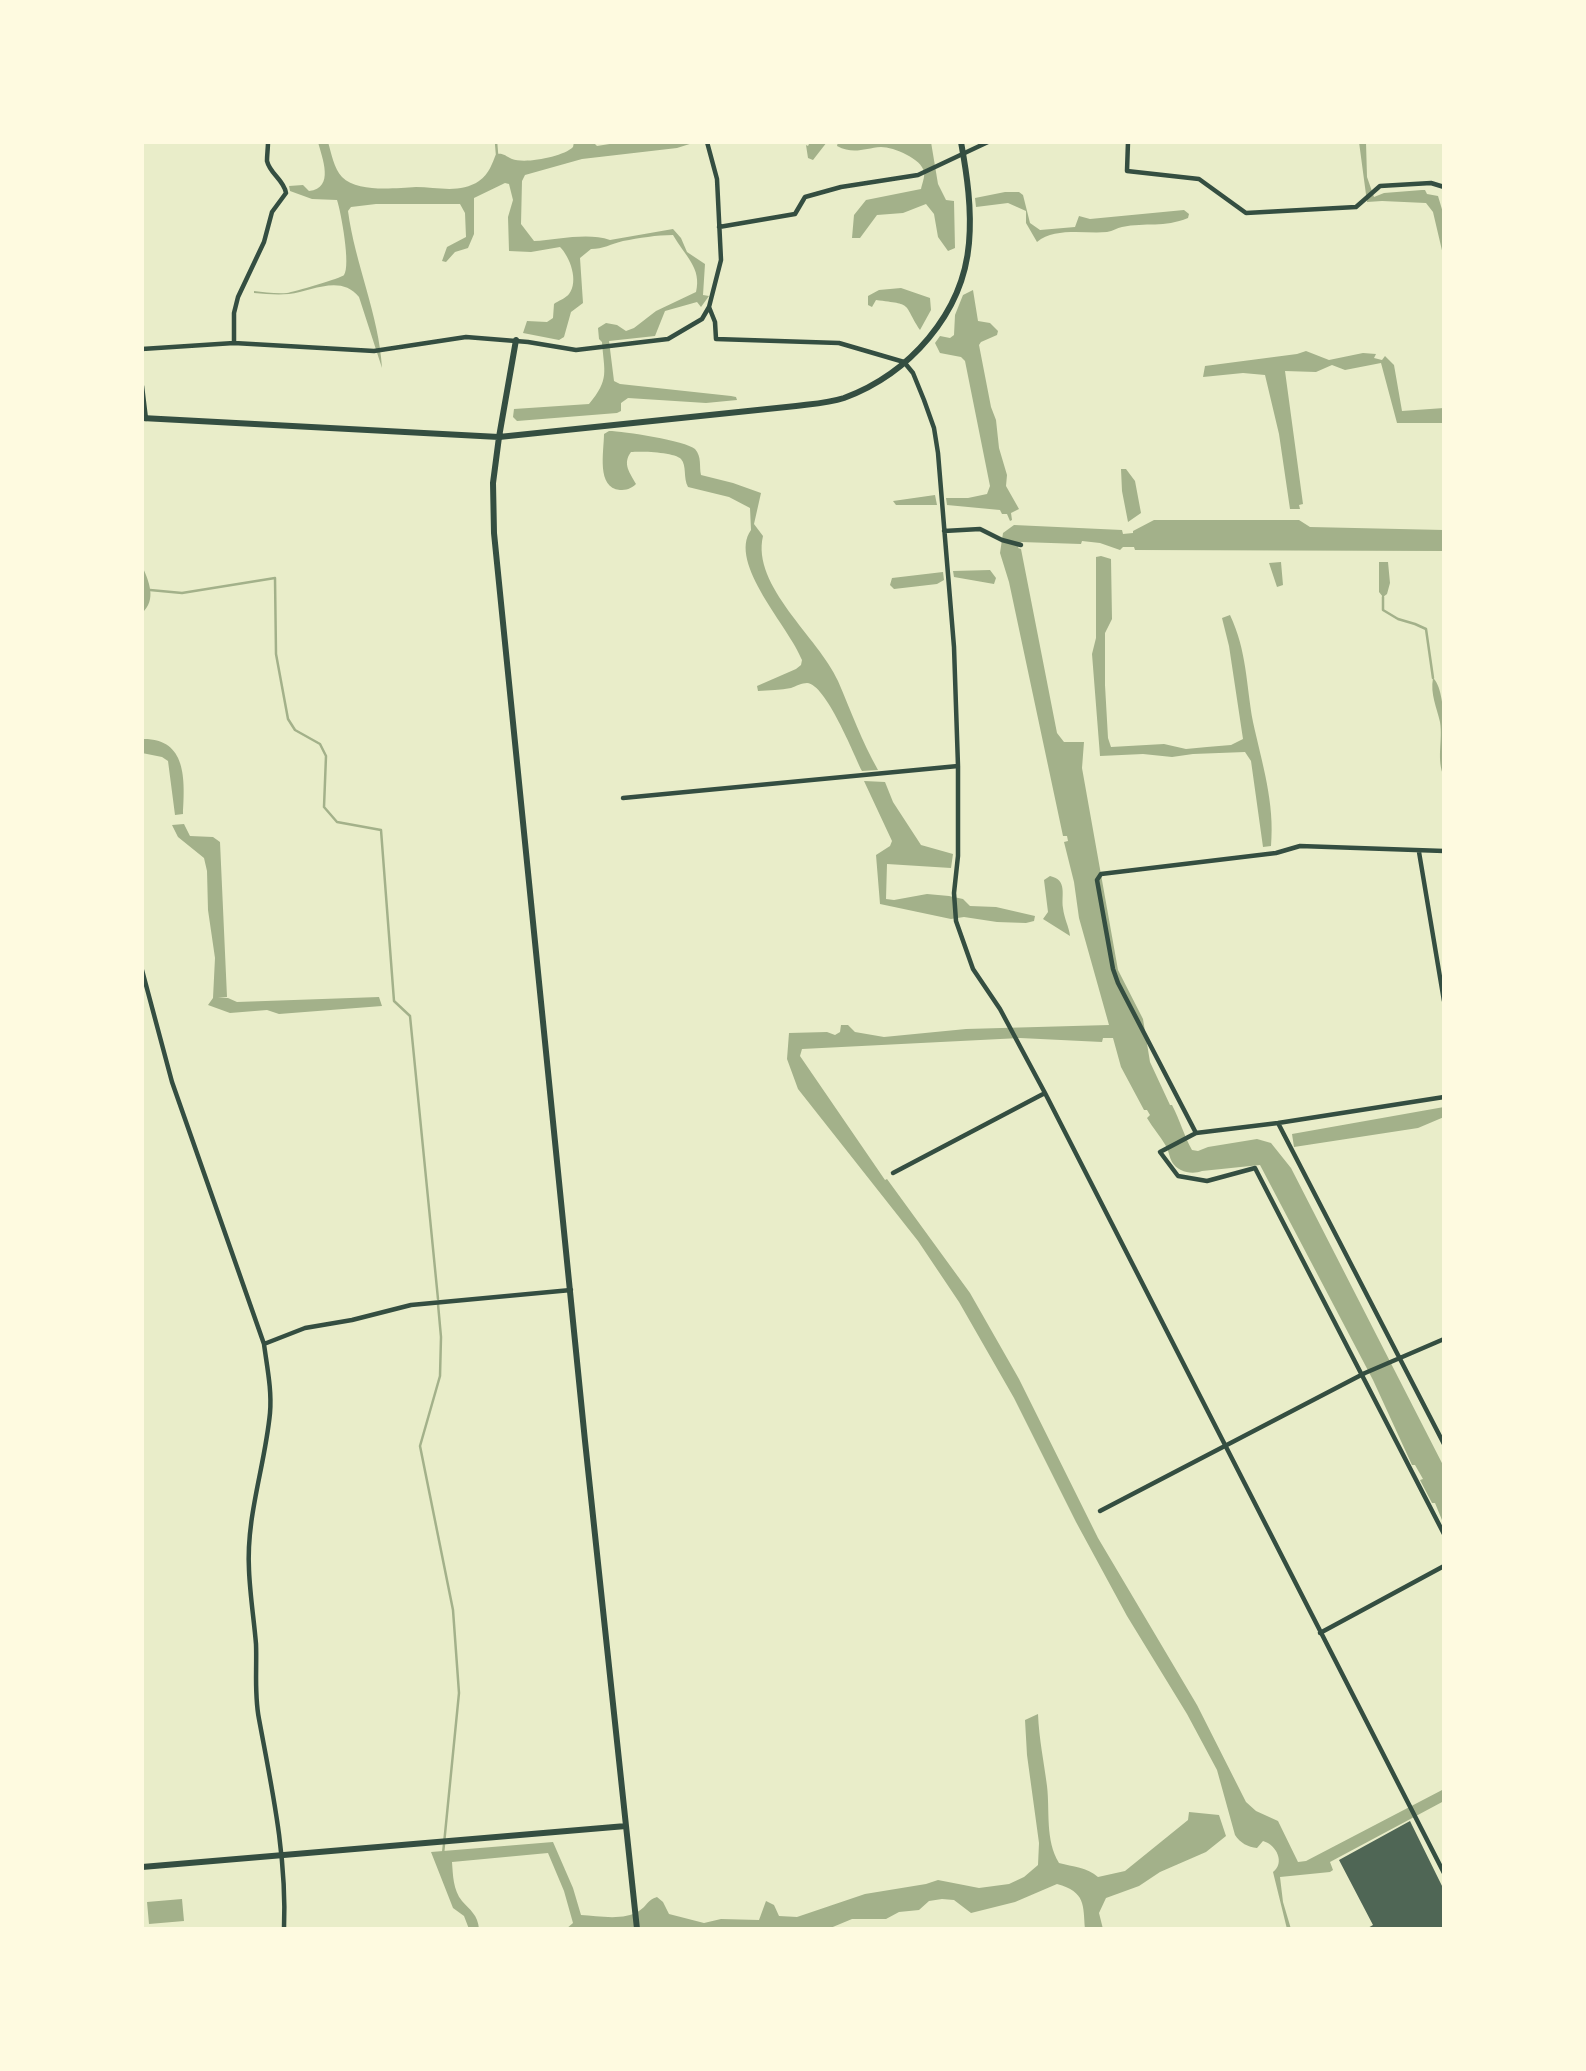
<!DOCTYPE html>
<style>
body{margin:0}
#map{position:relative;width:1586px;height:2071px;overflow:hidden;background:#e9edc9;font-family:"Open Sans",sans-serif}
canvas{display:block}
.frame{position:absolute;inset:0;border:144px solid #fefae0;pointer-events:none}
</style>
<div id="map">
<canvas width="1586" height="2071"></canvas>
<div class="frame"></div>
</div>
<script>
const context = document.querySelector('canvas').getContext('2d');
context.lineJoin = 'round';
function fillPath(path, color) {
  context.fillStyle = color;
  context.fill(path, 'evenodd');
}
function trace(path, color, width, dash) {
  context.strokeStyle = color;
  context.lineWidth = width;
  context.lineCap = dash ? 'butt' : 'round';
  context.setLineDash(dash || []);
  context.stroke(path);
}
fillPath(new Path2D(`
 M 318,142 L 328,142 C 331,152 334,169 342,177 C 358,193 395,188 416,187 C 437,187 460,194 479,181 C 489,174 492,164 496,154 C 504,153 505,156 512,159 C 525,164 563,157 573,147 L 574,142 L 593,142 L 597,146 L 622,142 L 696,142 L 677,148 L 582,159 L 525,175 L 522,181 L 521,224 L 534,241 C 557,240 587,232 610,240 L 673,229 L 681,238 L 687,252 L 705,264 L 703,295 L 709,296 L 701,307 L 697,302 L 665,311 L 655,336 L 609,341 L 614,381 L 620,384 L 731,396 L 736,397 L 737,400 L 706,403 L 628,398 L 621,403 L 621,411 L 617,413 L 517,421 L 513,417 L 514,409 L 589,404 C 610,379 604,372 602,342 L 599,339 L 598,328 L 606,323 L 617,325 L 626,331 L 634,328 L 656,311 L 696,292 C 702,268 685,256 673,235 C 657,235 639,238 623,241 C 611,244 603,249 591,249 L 580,258 L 583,303 L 571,312 L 564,337 L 559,340 L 523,333 L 527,321 L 547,322 L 553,318 L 554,304 C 558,301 566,298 569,294 C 579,281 570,257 560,247 L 531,252 L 509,251 L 508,217 L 513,200 L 509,184 L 505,183 L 474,198 L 474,234 L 468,248 L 455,252 L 446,262 L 442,261 L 447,247 L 466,237 L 465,213 L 460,204 L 376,204 L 351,207 L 348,211 C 355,264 379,315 382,368 L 359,297 C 341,274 312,291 289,294 C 277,295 266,294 254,293 L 254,291 C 264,292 276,294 287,293 C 293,292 342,278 344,275 C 351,266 341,212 337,200 L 312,199 L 290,191 L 289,186 L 303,185 L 309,191 C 335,188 322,158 318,142 Z
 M 810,142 L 827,142 L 813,160 L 808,158 L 806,145 L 808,146 Z
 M 838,142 L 931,142 L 938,184 L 946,200 L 954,201 L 955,248 L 948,251 L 938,237 L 934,214 L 926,204 L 903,213 L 877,215 L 860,238 L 852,238 L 854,215 L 866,200 L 921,189 C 922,184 925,177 924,172 C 922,159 894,147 881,147 C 865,148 854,155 837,146 Z
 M 1359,142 L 1366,142 L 1367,177 L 1374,197 L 1384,193 L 1422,190 L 1425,190 L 1427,194 L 1438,196 L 1444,216 L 1444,259 L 1433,212 L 1426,203 L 1382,201 L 1367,202 Z
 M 1005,192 L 1019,192 L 1023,195 L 1030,223 L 1040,230 L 1075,227 L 1079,216 L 1090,219 L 1184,210 L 1189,214 L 1188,218 C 1164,228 1146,222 1122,227 C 1117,228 1113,231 1107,232 C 1085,234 1055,227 1037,242 L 1026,223 L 1026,211 L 1008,203 L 976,207 L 975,198 Z
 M 901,288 L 930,298 L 931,310 L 920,330 C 902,302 914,305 876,300 L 872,307 L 868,305 L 868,296 L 879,290 Z
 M 973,290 L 978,321 L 990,323 L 998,331 L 997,335 L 981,342 L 979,345 L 991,407 L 996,420 L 999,448 L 1007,475 L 1006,486 L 1019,509 L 1011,513 L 1012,520 L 1010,521 L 1007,514 L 1002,514 L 1000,510 L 947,505 L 946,498 L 968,498 L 987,494 L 990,486 L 965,361 L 961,357 L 940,353 L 935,343 L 940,336 L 950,338 L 954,335 L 955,315 L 963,295 Z
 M 1306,351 L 1329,360 L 1363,353 L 1376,354 L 1374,358 L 1382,360 L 1385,356 L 1394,365 L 1402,411 L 1444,408 L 1444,423 L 1397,423 L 1381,363 L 1345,370 L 1332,365 L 1316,372 L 1285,371 L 1303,504 L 1299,505 L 1300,509 L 1290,509 L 1279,434 L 1265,375 L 1243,373 L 1203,377 L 1205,366 L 1297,354 Z
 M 609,431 C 623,431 686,441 695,449 C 702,457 699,466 701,475 L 733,483 L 761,493 L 754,524 L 763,536 C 751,586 819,638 838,681 C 851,711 862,742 878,770 L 862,771 C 854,755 826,684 807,683 C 802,683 796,686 791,688 C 781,690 769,690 758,691 L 757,686 L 796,669 L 801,665 L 802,660 C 790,628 727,563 751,530 L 750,508 L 729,497 L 688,487 C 683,478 687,466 681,459 C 675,452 640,451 631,452 C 622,464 630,473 636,484 C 631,489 626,490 620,490 C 596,488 604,451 604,434 Z
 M 1121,469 L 1126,469 L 1135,481 L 1141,513 L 1128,522 L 1122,491 Z
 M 935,495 L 937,505 L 896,505 L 893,501 Z
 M 1154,520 L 1299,520 L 1310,527 L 1444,530 L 1444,551 L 1135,550 L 1134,547 L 1123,547 L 1120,550 L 1100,543 L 1082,541 L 1081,544 L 1021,542 L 1018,548 L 1021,549 L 1057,733 L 1064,742 L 1084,742 L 1082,768 L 1118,970 L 1143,1019 L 1150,1062 L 1170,1105 L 1172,1105 C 1180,1120 1184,1136 1192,1150 L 1198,1151 L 1208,1147 L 1257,1139 L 1271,1143 L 1291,1168 L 1444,1467 L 1444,1525 L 1435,1503 L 1432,1503 L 1420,1480 L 1423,1479 L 1415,1465 L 1412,1465 L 1373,1380 L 1260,1165 L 1202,1171 C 1192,1175 1178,1172 1172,1162 C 1169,1157 1169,1151 1166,1146 C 1160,1136 1153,1128 1147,1118 L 1150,1115 L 1147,1110 L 1144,1110 L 1121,1067 L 1113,1038 L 1103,1038 L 1102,1042 L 1020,1038 L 802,1049 L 800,1056 L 885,1180 L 887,1179 L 970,1293 L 1019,1379 L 1098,1538 L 1197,1705 L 1246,1802 L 1256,1811 L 1278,1821 L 1298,1862 L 1306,1861 L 1444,1789 L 1444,1801 L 1330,1862 L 1333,1870 L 1330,1872 L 1280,1877 L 1283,1902 L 1291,1929 L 1287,1929 L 1273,1872 C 1285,1863 1277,1845 1263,1841 L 1257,1848 C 1248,1847 1240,1843 1235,1835 L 1217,1770 L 1187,1714 L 1127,1616 L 1076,1522 L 1014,1398 L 959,1302 L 918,1241 L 798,1089 L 787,1059 L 789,1033 L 827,1032 L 835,1035 L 840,1032 L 841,1025 L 848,1025 L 855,1032 L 884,1037 L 966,1029 L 1109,1025 L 1079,918 L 1074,882 L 1064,842 L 1068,841 L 1067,836 L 1063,836 L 1009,582 L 1000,553 L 1003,533 L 1014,525 L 1122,530 L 1123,534 L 1133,533 L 1133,531 Z
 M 1101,556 L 1111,559 L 1112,619 L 1105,633 L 1105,685 L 1108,738 L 1111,747 L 1164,744 L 1186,749 L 1207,747 L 1231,745 L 1243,739 L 1229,646 L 1222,618 L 1230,615 C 1247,651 1246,684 1253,722 C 1262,763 1275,803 1271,846 L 1263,847 L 1251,761 L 1245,752 L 1193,754 L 1172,757 L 1143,754 L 1100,756 L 1092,654 L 1096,638 L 1096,557 Z
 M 1281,562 L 1283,585 L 1277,587 L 1269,563 Z
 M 1379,562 L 1388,562 L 1390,583 L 1387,594 L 1383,597 L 1379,592 Z
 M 142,566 C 149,581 157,600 142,613 Z
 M 990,570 L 996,578 L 994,584 L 954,577 L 953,571 Z
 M 943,572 L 944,580 L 937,584 L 894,589 L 890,585 L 892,578 Z
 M 1433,678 C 1448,691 1444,757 1444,777 C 1436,759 1443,741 1440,722 C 1437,708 1430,694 1433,678 Z
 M 142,739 C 187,738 185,779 183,814 L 175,815 L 168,761 L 162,757 L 142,753 Z
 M 864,781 L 885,782 L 893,802 L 921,845 L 953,854 L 951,868 L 887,864 L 886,899 L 894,900 L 927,894 L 949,896 L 963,899 L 970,906 L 996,907 L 1035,916 L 1034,921 L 1026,923 L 997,922 L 964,917 L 951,919 L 880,904 L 876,855 L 890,846 L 892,841 Z
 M 184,824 L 190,836 L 213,837 L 220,842 L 227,997 L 218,998 L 228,998 L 237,1002 L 379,997 L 382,1006 L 279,1014 L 267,1010 L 230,1013 L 208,1005 L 213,998 L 215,958 L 208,910 L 207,871 L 204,858 L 178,837 L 172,825 Z
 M 1050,876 C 1068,880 1061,895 1063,908 C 1064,918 1069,927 1070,936 L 1043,919 L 1048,912 L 1044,880 Z
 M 1444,1107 L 1444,1117 L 1418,1128 L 1294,1147 L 1292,1134 Z
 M 1038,1714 C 1039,1739 1044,1762 1047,1786 C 1050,1811 1045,1840 1059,1863 C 1073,1867 1087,1867 1098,1877 L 1125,1871 L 1188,1820 L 1189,1812 L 1219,1815 L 1226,1836 L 1206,1852 L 1160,1872 L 1139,1886 L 1106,1898 L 1099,1913 L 1103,1929 L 1085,1929 C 1083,1905 1086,1892 1057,1884 L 1015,1902 L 971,1913 L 954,1900 L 942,1899 L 929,1901 L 919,1910 L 899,1912 L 886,1919 L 852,1919 L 828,1929 L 566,1929 L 573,1923 L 564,1891 L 548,1853 L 452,1862 C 453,1875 453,1890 462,1901 C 470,1910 478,1915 479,1929 L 469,1929 L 464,1916 L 453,1908 L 431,1852 L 553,1842 L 573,1888 L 581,1915 C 598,1916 624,1921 639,1911 C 647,1906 647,1900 657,1897 L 663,1902 L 669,1914 L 704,1923 L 721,1919 L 759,1920 L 766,1901 L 774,1905 L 779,1916 L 797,1917 L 865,1894 L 926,1884 L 938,1880 L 979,1888 L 1009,1884 L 1024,1877 L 1038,1865 L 1039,1843 L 1027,1755 L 1025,1720 Z
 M 182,1899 L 184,1921 L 149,1924 L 147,1902 Z`), '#a3b18a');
trace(new Path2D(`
 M 496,142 L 497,154
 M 150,590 L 182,593 L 275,578 L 276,654 L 288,719 L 295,730 L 320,744 L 326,756 L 324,807 L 337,822 L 381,830 L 394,1001 L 410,1016 L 438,1299
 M 1383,597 L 1383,610 L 1398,619 L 1415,624 L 1426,629 L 1433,678
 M 438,1304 L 441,1337 L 440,1376 L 420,1446 L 453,1610 L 459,1693 L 443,1854`), '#a3b18a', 2.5);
fillPath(new Path2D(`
 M 1410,1821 L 1444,1890 L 1444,1929 L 1366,1929 L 1373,1925 L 1339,1860 Z`), '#4f6655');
trace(new Path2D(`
 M 1128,142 L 1127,171 L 1199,179 L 1246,213 L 1356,207 L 1380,186 L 1431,183 L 1444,187
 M 719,227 L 795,214 L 805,197 L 841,187 L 918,175 L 988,142
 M 709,307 L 715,322 L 716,339 L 839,343 L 904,362 L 913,373 L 924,400 L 934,428 L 938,453 L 954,647 L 958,766 L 958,856 L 954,893 L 956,921 L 973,969 L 1000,1009 L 1045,1093 L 1444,1873
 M 234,343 L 234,313 L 238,297 L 264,242 L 272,212 L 286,193 C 284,180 270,174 267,161 C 267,155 268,148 268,142
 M 142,349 L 234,343 L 374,351 L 466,337 L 528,342 L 576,350 L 668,339 L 702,319 L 709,307 L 721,260 L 717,179 L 707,142
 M 142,386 L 146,419
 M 944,531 L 980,529 L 1002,540 L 1021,545
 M 623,798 L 958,766
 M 1444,851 L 1300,846 L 1276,853 L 1101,874 L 1097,880 L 1113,969 L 1118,983 L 1196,1133 L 1278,1123 L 1444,1097
 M 1419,852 L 1444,1001
 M 142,970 L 172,1082 L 264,1344 C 267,1367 272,1390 270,1413 C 265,1466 246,1516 249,1570 C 250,1595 254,1620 256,1644 C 257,1669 254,1694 259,1719 C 272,1789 287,1857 284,1929
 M 1278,1123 L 1444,1444
 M 1196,1133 L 1160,1152 L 1178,1176 L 1207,1181 L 1255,1168 L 1444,1534
 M 893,1173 L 1045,1093
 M 264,1344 L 305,1328 L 352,1320 L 411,1305 L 571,1290
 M 1100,1511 L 1365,1373 L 1444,1339
 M 1320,1633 L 1444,1566`), '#344e41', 4.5);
trace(new Path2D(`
 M 516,340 L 499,437 L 796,406 C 812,404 829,403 844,398 C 909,374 963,314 969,243 C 972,209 967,175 961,142`), '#344e41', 6);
trace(new Path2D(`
 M 142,418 L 499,437 L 493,483 L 494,533 L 585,1441 L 637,1929
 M 142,1867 L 626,1826`), '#344e41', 6);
</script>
